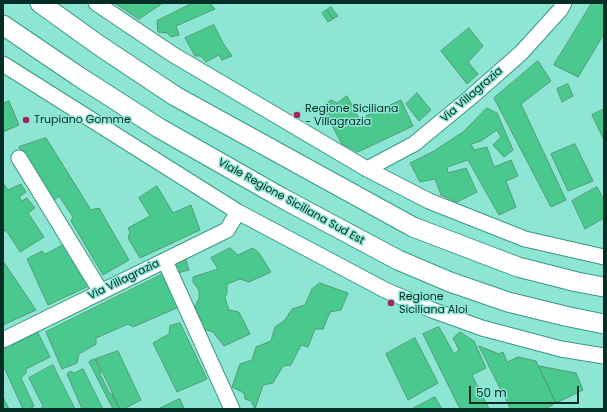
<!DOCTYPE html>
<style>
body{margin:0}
#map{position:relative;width:607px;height:412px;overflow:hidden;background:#8de6d4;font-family:Poppins,sans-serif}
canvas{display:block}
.frame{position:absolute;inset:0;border:4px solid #052e27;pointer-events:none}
.scale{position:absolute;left:469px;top:386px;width:110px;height:18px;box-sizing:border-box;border:2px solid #052e27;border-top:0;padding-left:5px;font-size:12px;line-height:14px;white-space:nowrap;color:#052e27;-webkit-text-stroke:3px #8de6d4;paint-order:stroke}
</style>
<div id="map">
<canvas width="607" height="412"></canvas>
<div class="frame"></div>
<div class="scale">50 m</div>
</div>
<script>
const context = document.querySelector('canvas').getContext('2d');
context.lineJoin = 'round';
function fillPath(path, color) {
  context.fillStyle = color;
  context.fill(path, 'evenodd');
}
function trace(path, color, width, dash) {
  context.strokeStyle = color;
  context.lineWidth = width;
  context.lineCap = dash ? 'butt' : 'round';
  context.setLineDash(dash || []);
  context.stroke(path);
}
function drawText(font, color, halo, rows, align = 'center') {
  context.font = font + ' Poppins,sans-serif';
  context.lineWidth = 3;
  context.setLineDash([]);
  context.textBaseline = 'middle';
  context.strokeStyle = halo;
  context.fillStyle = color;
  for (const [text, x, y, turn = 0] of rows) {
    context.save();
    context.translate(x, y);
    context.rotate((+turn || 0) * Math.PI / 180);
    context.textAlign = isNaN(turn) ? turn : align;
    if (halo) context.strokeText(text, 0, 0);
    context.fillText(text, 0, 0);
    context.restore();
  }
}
const building = new Path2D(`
 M 115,3 L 163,3 L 139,19 Z
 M 193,3 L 210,3 L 215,9 L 176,26 L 179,35 L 171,37 L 167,33 L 158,32 L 157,21 Z
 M 592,3 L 604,3 L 604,34 L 578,77 L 554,65 Z
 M 331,7 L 338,16 L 333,19 L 327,10 Z
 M 327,10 L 333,19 L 328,22 L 322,13 Z
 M 214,25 L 223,43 L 232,56 L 222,60 L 219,55 L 206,62 L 201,56 L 195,56 L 185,38 Z
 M 469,28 L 483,46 L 468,62 L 478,74 L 467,84 L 441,51 Z
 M 538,61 L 551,81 L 521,104 L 566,200 L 551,207 L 494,98 Z
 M 568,84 L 573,96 L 562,102 L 557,89 Z
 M 417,93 L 431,110 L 419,121 L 406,104 Z
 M 347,96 L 362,124 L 369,123 L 366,116 L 401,100 L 413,126 L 358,152 L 342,144 L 322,107 L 331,100 L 337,103 Z
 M 9,101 L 19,125 L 3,132 L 3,104 Z
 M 487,108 L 497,113 L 513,150 L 504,157 L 493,145 L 501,137 L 497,130 L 481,141 L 471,144 L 474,150 L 487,147 L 494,167 L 511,160 L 518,176 L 506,181 L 516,207 L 499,215 L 468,160 L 447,167 L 448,173 L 466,168 L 477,192 L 457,202 L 441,195 L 435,179 L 420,182 L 410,163 L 434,151 L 463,132 Z
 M 604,109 L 604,140 L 592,115 Z
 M 46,138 L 91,210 L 99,208 L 129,260 L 103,275 L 71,221 L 73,217 L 59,196 L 53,201 L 19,147 Z
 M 575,144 L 593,181 L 568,191 L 551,154 Z
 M 3,183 L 8,190 L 21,184 L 26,192 L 19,197 L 22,201 L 27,198 L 35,208 L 28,213 L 44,237 L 20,252 L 6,230 L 3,232 Z
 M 157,186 L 173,213 L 191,205 L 200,230 L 140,258 L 128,238 L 130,232 L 128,228 L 150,216 L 139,198 Z
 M 597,187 L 604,200 L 604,218 L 585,229 L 572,201 Z
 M 69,242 L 89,286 L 48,305 L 27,259 L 42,251 L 45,254 Z
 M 230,248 L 238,255 L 253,248 L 259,253 L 271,272 L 249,282 L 240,279 L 227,284 L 227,292 L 225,298 L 229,310 L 239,312 L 250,334 L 224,346 L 213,332 L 204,329 L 195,307 L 199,298 L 199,290 L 193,282 L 193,277 L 218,269 L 211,258 Z
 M 186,260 L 189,270 L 174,274 L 172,266 Z
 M 3,261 L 36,310 L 3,325 Z
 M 163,274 L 179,307 L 133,327 L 128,324 L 96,338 L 96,344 L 79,354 L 77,363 L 62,369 L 46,332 Z
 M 320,283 L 348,293 L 341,310 L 330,312 L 323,329 L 315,329 L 308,347 L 301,345 L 291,365 L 283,366 L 273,383 L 263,385 L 255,409 L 251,401 L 245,399 L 244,393 L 232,387 L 240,364 L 252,360 L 256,347 L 271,341 L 275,327 L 285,320 L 292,309 L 305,305 L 312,289 Z
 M 180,323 L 207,379 L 177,392 L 153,343 L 169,334 L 170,326 Z
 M 439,327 L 454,354 L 459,350 L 453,338 L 460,332 L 474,341 L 486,368 L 472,375 L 489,409 L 460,409 L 423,334 Z
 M 37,331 L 50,357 L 26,369 L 26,373 L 21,378 L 34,406 L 30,409 L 23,409 L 3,365 L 3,347 Z
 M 415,338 L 438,383 L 408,400 L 386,354 Z
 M 479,346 L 499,354 L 503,352 L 507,362 L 518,357 L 536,361 L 556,403 L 545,409 L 511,409 Z
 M 118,351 L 141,400 L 124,409 L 120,409 L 96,359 Z
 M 95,359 L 101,373 L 100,374 L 110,394 L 112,394 L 119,409 L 113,409 L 89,362 Z
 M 53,365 L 75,409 L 40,409 L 43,406 L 29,378 Z
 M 539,366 L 576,373 L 583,390 L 556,403 Z
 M 83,369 L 103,409 L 82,409 L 67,374 L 70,371 L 74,373 Z
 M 3,397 L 9,409 L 3,409 Z
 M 435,397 L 442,409 L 415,409 L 414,408 Z
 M 180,399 L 184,409 L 158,409 Z`);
fillPath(building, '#4ac98f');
trace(building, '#549a76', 1);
const minor = new Path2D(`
 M 96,3 L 172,54 L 367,169 L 429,201 L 525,239 L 604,257
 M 3,64 L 238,212 L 385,290 L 432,310 L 482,328 L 561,349 L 604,356
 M 19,158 L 101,292
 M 367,169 L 414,144 L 471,97 L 521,53 L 560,10 L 564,3
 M 165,261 L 232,409
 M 3,340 L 227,230 L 238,212`);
const major = new Path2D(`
 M 40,3 L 97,44 L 175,96 L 413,227 L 518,267 L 577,282 L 604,287
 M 3,25 L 78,76 L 159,128 L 282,198 L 398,260 L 450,282 L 508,302 L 565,316 L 604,324`);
trace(minor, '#3a9686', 17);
trace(major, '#3a9686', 21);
trace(minor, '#fff', 15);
trace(major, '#fff', 19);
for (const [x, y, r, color] of [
 [297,115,4,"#ac205e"],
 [26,120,4,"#ac205e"],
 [391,303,4,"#ac205e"]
]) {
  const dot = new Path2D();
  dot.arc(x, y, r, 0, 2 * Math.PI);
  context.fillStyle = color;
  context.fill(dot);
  trace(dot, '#8de6d4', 1.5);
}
drawText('11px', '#052e27', '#8de6d4', [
 ["Via Villagrazia",472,95,-41],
 ["Viale Regione Siciliana Sud Est",291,202,29],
 ["Via Villagrazia",124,280,-26]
]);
drawText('11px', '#052e27', '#8de6d4', [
 ["Regione Siciliana",305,109],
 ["- Villagrazia",305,122],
 ["Trupiano Gomme",34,120],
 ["Regione",399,297],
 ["Siciliana Aloi",399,310]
], 'left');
</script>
